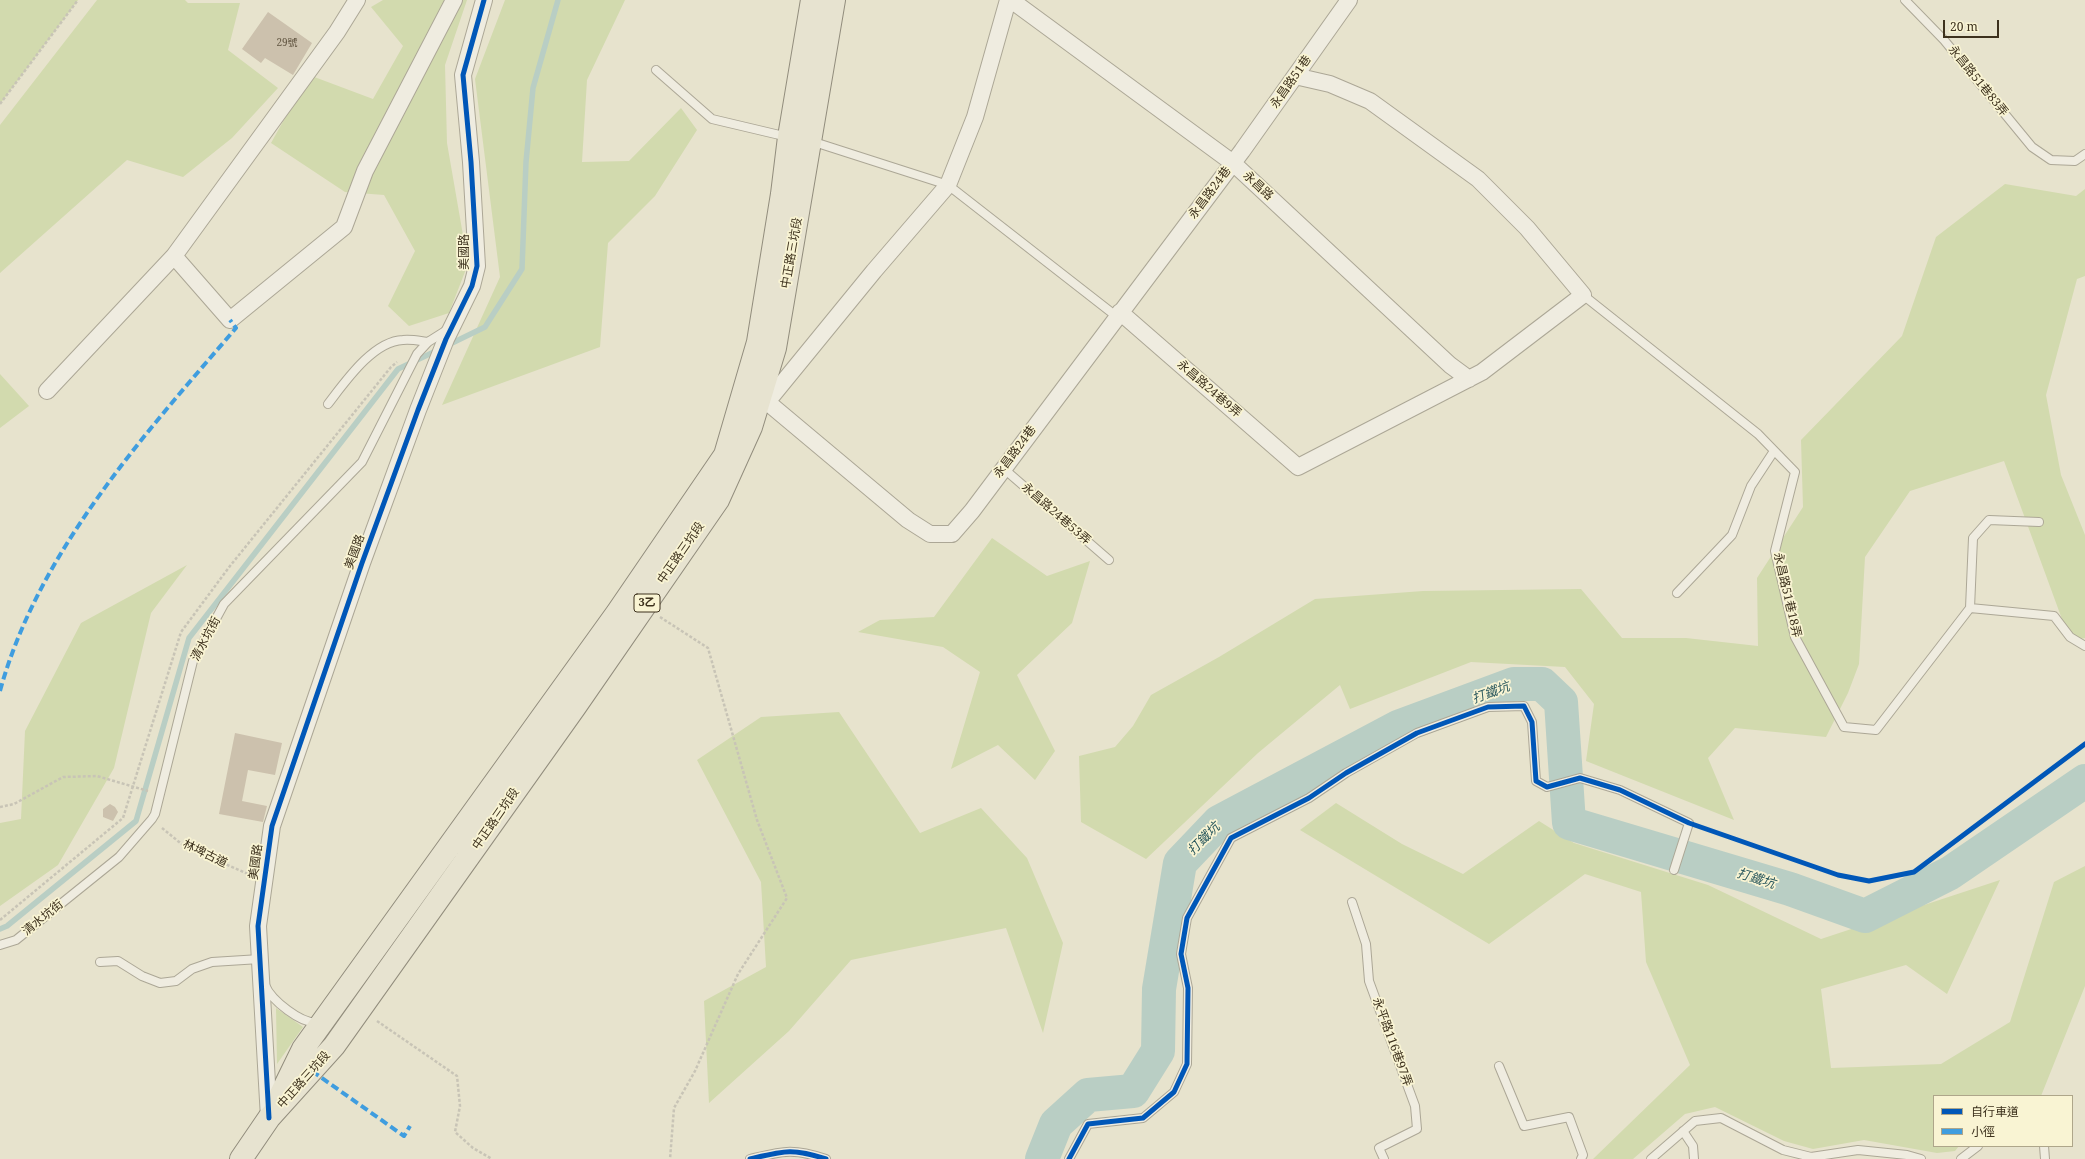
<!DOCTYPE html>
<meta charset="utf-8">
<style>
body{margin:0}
#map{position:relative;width:2085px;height:1159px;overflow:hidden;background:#e7e3cd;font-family:"Noto Serif","Noto Sans TC",serif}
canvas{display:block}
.legend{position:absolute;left:1933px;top:1095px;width:140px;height:52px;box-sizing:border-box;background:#f9f4d3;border:1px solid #aea68a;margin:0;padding:5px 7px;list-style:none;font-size:12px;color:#3d311d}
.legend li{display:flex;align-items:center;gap:8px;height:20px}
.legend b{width:20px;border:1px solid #aea68a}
.scale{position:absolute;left:1943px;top:20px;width:56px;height:18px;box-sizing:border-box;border:2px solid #3d311d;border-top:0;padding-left:5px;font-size:12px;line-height:14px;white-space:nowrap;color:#3d311d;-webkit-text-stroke:3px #f9f4d3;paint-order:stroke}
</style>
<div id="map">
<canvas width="2085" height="1159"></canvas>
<ul class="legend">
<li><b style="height:5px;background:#0057b8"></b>自行車道</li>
<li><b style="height:5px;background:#3f9ddf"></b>小徑</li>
</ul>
<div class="scale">20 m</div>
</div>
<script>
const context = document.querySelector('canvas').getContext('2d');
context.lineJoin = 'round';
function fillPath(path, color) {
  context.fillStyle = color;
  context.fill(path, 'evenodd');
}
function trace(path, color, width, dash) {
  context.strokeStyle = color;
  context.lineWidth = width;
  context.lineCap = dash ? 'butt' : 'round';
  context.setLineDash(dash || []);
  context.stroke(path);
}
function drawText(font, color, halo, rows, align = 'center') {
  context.font = font + ' "Noto Serif","Noto Sans TC",serif';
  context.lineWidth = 3.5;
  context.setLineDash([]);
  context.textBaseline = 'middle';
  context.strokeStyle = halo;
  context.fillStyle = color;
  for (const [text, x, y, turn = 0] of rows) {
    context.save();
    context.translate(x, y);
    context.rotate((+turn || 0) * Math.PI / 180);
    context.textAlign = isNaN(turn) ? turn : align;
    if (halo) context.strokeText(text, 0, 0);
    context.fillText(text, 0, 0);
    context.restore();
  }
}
fillPath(new Path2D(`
 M 0,0 L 78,0 L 0,104 Z
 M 97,0 L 185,0 L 188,3 L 240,3 L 228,50 L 278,88 L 232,138 L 183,177 L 127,160 L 0,273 L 0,125 Z
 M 383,0 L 467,0 L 445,65 L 447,143 L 468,264 L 449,313 L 409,326 L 388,306 L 415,251 L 384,195 L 345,192 L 271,143 L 309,75 L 373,99 L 403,46 L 371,7 Z
 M 505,0 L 625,0 L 587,80 L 582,162 L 629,161 L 681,108 L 697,130 L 655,196 L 608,243 L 600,347 L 442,405 L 500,277 L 475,79 Z
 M 2005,184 L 2076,196 L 2085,189 L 2085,276 L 2077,279 L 2046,395 L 2061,475 L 2085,535 L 2085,638 L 2070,641 L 2004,461 L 1910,491 L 1865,557 L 1859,664 L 1848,693 L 1826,737 L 1735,728 L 1708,758 L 1734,820 L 1586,761 L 1594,704 L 1565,667 L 1471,662 L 1350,709 L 1340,685 L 1258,753 L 1146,859 L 1081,822 L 1079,756 L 1115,747 L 1133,726 L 1151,695 L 1219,657 L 1315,599 L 1423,591 L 1581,589 L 1622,638 L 1686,638 L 1758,646 L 1757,578 L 1803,507 L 1801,440 L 1902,336 L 1936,237 Z
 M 0,374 L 29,406 L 0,428 Z
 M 992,538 L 1047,576 L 1090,561 L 1072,623 L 1017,675 L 1055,751 L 1035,780 L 998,745 L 951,769 L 980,672 L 943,647 L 858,632 L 880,620 L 934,617 Z
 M 187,565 L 151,613 L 114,768 L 58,865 L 0,906 L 0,823 L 21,819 L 25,731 L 81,623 Z
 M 839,712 L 920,833 L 981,808 L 1027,858 L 1063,943 L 1043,1033 L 1006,928 L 851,960 L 789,1031 L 709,1103 L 704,1001 L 766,967 L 761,882 L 697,760 L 761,717 Z
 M 1336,803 L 1402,844 L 1463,874 L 1539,821 L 1574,843 L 1708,885 L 1821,939 L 2000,880 L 1947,994 L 1906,965 L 1821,989 L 1831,1068 L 1941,1064 L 2010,1022 L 2054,882 L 2085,866 L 2085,986 L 2041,1096 L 1934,1096 L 1934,1146 L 1959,1146 L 1955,1151 L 1937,1153 L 1864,1140 L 1813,1149 L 1784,1141 L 1715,1107 L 1685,1114 L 1633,1159 L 1593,1159 L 1690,1065 L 1646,962 L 1641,892 L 1585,874 L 1489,944 L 1300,830 Z
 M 276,1008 L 303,1027 L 277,1064 Z`), '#d2daae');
trace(new Path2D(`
 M 448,345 L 485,327 L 522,269 L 526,162 L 533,88 L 558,0
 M 0,929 L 7,926 L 136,821 L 189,638 L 398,369 L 438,350`), '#b9cec4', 5.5);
trace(new Path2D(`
 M 1042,1159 L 1056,1124 L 1088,1095 L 1133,1091 L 1158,1051 L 1159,989 L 1180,863 L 1219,822 L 1398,727 L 1514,684 L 1542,684 L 1561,702 L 1569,823 L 1790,889 L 1865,916 L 1950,873 L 2085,781`), '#b9cec4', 34);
fillPath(new Path2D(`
 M 268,12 L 312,43 L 293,75 L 265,58 L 261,63 L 242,49 Z
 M 235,733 L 282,743 L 275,775 L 248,770 L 242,801 L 267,806 L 263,822 L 219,814 Z
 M 110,804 L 115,807 L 118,812 L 113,821 L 103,817 L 103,809 Z`), '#ccc1ad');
const lane = new Path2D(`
 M 1905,0 L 1944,40 L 2032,147 L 2051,160 L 2075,161 L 2085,154
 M 656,70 L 712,119 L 788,137
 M 811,141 L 948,185 L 1116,316
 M 1583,295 L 1758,434 L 1795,472 L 1775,551 L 1795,637 L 1844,727 L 1876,730 L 1970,608 L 1973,538 L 1989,520 L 2039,522
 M 328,404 C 345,382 373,341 403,340 C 411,339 420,341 428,342
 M 1003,468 L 1109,560
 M 1677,593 L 1732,535 L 1751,486 L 1774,451
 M 1970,608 L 2054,616 L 2070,637 L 2085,646
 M 1352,902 L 1366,944 L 1369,981 L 1415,1106 L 1417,1129 L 1379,1148 L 1384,1159
 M 0,945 L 16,940 L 119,857 L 152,819 L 155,814 L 193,661 L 224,604 L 362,462 L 417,354 L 428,342 L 447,330
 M 100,962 L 118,961 L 142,976 L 160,983 L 176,981 L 192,969 L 212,962 L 260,959
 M 265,985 C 271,1000 302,1025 318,1022
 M 1499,1066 L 1524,1126 L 1569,1117 L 1583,1155 L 1581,1159
 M 1683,1131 L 1693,1146 L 1694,1159
 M 2044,1146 L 2045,1159
 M 750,1159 C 784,1151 792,1148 826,1159
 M 1069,1159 L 1088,1124 L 1143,1118 L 1174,1092 L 1187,1064 L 1188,988 L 1181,954 L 1187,918 L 1231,838 L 1309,798 L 1346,773 L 1417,733 L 1488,707 L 1524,706 L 1532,722 L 1536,781 L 1547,787 L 1580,778 L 1620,790 L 1689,823 L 1674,870
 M 1651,1159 L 1695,1121 L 1721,1118 L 1783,1150 L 1811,1157 L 1858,1150 L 1907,1155 L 1921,1159
 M 1961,1159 L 1978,1146`);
const street = new Path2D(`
 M 1011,0 L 1233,163 L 1450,365 L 1469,379
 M 174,256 L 337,32 L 357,0
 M 1120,312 L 1298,467 L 1482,372 L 1583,295 L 1527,228 L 1478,179 L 1370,101 L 1330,84 L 1295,76
 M 47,391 L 174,256 L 230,320 L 344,227 L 365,171 L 454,0
 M 754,391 L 908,520 L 930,534 L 952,534 L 972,511 L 1242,151 L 1349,0
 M 767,402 L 874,271 L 948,185 L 975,117 L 1008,0
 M 269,1118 L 258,926 L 272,826 L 362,563 L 418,410 L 446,339 L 472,286 L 477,266 L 471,162 L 463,75 L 484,0`);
const primary = new Path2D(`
 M 280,1096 L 303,1049 L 617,613 L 725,455 L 758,342 L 782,194 L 789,137 L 812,0
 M 241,1159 L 269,1118 L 334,1046 L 575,707 L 718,500 L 751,427 L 775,348 L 834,0`);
trace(lane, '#aca796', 10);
trace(street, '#aca796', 18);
trace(primary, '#928d7d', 24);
trace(new Path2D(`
 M 0,104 L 78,0
 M 660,617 L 708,648 L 757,820 L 787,898 L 738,974 L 695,1071 L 674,1108 L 670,1159
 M 0,807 L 14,804 L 63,777 L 97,776 L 148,791
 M 162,828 L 184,846 L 248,874
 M 0,920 L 123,818 L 181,632 L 230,566 L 391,367 L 397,362
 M 377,1021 L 457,1076 L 460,1106 L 455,1132 L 473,1148 L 492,1159`), '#c8c4b6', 2.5, [3, 2]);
trace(lane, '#efece0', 8);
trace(street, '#efece0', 16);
trace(primary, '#e7e3d0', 22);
trace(new Path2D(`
 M 0,691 C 38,552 144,435 236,328 L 230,320
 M 312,1071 L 404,1136 L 410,1126`), '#3f9ddf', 4, [8, 4]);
trace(new Path2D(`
 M 269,1118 L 258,926 L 272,826 L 362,563 L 418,410 L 446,339 L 472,286 L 477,266 L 471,162 L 463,75 L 484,0
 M 750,1159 C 784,1151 792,1148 826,1159
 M 1069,1159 L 1088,1124 L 1143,1118 L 1174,1092 L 1187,1064 L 1188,988 L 1181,954 L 1187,918 L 1231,838 L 1309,798 L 1346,773 L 1417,733 L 1488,707 L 1524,706 L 1532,722 L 1536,781 L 1547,787 L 1580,778 L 1620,790 L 1689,823 L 1838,875 L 1869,881 L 1914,872 L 2085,744`), '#0057b8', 5);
drawText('10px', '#615541', null, [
 ["29號",287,43]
]);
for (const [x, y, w] of [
 [647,603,26]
]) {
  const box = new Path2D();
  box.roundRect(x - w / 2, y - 9, w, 18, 3);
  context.fillStyle = '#f9f4d3';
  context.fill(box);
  trace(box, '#3d311d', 1);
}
drawText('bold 11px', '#3d311d', null, [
 ["3乙",647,603]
]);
drawText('12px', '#3d311d', '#f9f4d3', [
 ["永昌路51巷83弄",1978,81,51],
 ["永昌路51巷",1291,82,-55],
 ["永昌路",1258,186,43],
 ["永昌路24巷",1210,193,-53],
 ["美國路",465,252,-90],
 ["中正路三坑段",792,253,-80],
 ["永昌路24巷9弄",1209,389,41],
 ["永昌路24巷",1015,452,-53],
 ["永昌路24巷53弄",1056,514,41],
 ["美國路",355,552,-70],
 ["中正路三坑段",681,553,-55],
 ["永昌路51巷18弄",1787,595,77],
 ["清水坑街",206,639,-62],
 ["中正路三坑段",496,819,-55],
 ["林埤古道",205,854,26],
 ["美國路",256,862,-82],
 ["清水坑街",43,918,-39],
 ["永平路116巷97弄",1392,1042,70],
 ["中正路三坑段",304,1080,-48]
]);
drawText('italic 13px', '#2b595e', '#f9f4d3', [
 ["打鐵坑",1491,693,-20],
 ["打鐵坑",1204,839,-45],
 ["打鐵坑",1756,879,17]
]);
</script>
